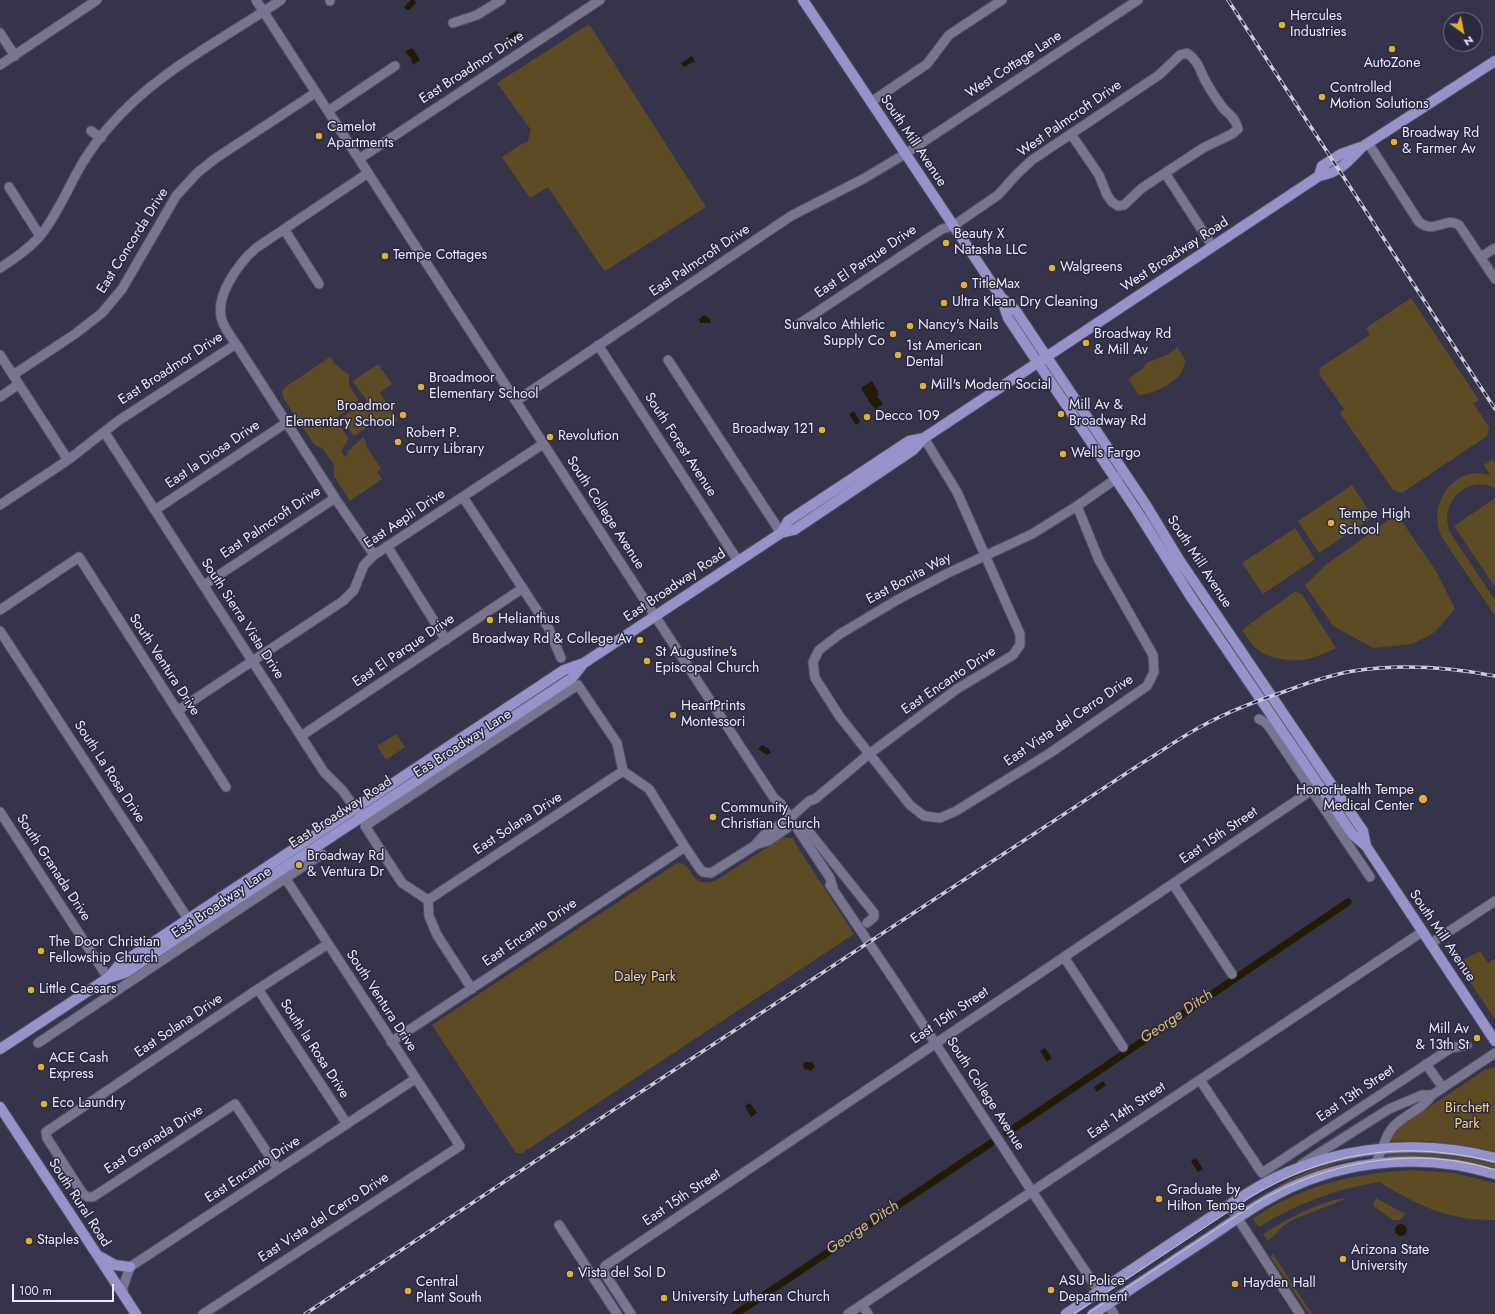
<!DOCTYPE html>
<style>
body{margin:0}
#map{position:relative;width:1495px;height:1314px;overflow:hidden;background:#35344b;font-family:Jost,sans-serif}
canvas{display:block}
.north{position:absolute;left:1443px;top:12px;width:40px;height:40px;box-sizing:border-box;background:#2b2940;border:1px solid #77768a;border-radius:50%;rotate:147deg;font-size:11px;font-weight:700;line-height:16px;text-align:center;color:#eae9f9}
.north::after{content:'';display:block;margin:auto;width:14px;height:18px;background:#e0b034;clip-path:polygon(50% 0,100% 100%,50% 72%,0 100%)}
.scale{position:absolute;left:12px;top:1284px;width:102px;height:18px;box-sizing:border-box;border:2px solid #eae9f9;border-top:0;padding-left:5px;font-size:12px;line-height:14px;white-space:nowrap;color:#eae9f9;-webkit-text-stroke:3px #2b2940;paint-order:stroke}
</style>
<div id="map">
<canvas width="1495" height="1314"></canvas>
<div class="north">N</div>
<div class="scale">100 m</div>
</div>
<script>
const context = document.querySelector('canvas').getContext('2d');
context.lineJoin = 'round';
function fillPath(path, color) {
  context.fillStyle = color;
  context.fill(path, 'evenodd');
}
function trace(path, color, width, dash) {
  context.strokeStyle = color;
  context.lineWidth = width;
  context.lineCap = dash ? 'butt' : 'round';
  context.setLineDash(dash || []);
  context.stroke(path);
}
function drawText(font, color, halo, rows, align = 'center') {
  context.font = font + ' Jost,sans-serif';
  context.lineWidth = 3;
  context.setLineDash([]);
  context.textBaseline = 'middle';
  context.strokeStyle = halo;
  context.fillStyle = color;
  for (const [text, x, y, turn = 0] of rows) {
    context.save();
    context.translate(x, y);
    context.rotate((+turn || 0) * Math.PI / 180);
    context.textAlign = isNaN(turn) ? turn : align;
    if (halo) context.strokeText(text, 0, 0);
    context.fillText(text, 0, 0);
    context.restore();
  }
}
fillPath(new Path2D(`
 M 589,24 L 706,207 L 605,271 L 600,265 L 548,187 L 530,198 L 502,157 L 525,142 L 527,143 L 531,130 L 497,83 Z
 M 1411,298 L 1479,400 L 1473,403 L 1489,427 L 1487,436 L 1402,493 L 1393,490 L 1340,413 L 1344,409 L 1319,374 L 1321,367 L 1370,335 L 1366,328 Z
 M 1177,347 L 1186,361 C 1184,364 1183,370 1181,373 C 1172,385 1153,394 1139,395 L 1128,379 L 1143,368 L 1148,362 L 1167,355 Z
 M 330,357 L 335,364 L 349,375 L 349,386 L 358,399 L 357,404 L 335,418 L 348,438 C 348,444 341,446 342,453 L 345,457 L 348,454 L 347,452 L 363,437 L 367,444 L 366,446 L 381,469 L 377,472 L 382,479 L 350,501 L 334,476 L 334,465 L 323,449 L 314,444 L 284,399 L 282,392 L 284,388 Z
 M 378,364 L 392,384 L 380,393 L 398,420 L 385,428 L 379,419 L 354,436 L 341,418 L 367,401 L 353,381 Z
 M 1493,459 L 1495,462 L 1495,488 C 1465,474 1437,505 1451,534 L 1495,600 L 1495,616 L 1443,539 C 1425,507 1453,464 1490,475 L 1484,465 Z
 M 1352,485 L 1373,517 L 1319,553 L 1298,521 Z
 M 1495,498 L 1495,587 L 1454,526 Z
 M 1391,518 L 1401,520 L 1436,571 L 1455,609 L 1435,632 L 1412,644 L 1373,648 L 1333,626 L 1305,585 L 1327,564 Z
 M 1295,528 L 1315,559 L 1263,594 L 1242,563 Z
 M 1294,592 L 1301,593 L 1336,648 C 1315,658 1301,664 1277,658 C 1270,657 1263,654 1257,649 C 1251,644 1247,637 1242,630 Z
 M 396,734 L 405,747 L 386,760 L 377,746 Z
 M 783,837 L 792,838 L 854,934 L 522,1153 L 516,1153 L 432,1025 L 677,863 C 696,863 687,889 715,881 Z
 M 1448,941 L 1463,960 L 1480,951 L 1488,963 L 1495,958 L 1495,1019 L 1446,947 Z
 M 1491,1068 L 1495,1068 L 1495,1152 C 1458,1142 1428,1140 1391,1141 L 1390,1140 L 1395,1131 L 1401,1126 L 1486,1069 L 1487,1070 Z
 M 1422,1152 L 1459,1156 L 1495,1164 L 1495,1168 C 1471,1161 1447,1157 1422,1156 C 1409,1155 1396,1158 1384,1156 L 1392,1153 Z
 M 1362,1156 L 1370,1156 L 1337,1163 L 1275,1188 C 1302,1171 1331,1162 1362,1156 Z
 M 1412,1170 L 1455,1173 L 1495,1183 L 1495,1220 C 1451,1221 1416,1205 1379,1182 C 1335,1189 1296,1204 1259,1227 L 1253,1219 C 1259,1215 1265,1210 1271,1207 C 1318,1182 1359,1173 1412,1170 Z
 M 1344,1198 L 1343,1200 L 1294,1219 L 1283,1226 L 1268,1241 L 1263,1234 C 1288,1219 1315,1203 1344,1198 Z
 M 1376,1198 L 1405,1214 L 1400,1220 L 1392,1220 L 1373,1205 Z
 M 1273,1254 L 1312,1314 L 1309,1314 L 1270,1256 Z`), '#5d4c23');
fillPath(new Path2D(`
 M 411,0 L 414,0 L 416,3 L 409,10 L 407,10 L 404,7 Z
 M 515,31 L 520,33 L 518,38 L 515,37 L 509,41 L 507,37 Z
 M 412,48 L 420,60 L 413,65 L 411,58 L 405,52 Z
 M 692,56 L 695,62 L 693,62 L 684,67 L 681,63 Z
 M 704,315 L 710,319 L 710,323 L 700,323 L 699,319 Z
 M 872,381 L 879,394 L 877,396 L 883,404 L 874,410 L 874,407 L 870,403 L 861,388 Z
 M 854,411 L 860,422 L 856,425 L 849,414 Z
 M 762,745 L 769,749 L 771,753 L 767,755 L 758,749 Z
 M 1045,1048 L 1052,1058 L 1047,1062 L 1040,1051 Z
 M 805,1062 L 812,1062 L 815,1067 L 811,1071 L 808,1069 L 805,1070 L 803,1065 Z
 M 1103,1081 L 1106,1085 L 1097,1092 L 1094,1087 Z
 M 750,1103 L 757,1113 L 751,1117 L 745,1106 Z
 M 1196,1158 L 1203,1169 L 1198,1172 L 1191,1161 Z
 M1395 1230a6 6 0 1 1 12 0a6 6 0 1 1-12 0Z`), '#241901');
trace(new Path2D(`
 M 1007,1133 L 1348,902
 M 736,1314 L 991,1143`), '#241901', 7);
const minor = new Path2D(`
 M 256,0 L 655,616 L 774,798 L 781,804 L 830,878 L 833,888
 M 330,0 L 330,1
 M 453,23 L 477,15 L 501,0
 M 0,33 L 15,56
 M 0,65 L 97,0
 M 871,102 L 927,64 L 949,35 L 1002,0
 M 328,111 L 395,66
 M 91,131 L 101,138
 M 1368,143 L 1419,222 C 1435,235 1445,216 1459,225 L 1495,279
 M 359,159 L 600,0
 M 368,173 L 256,248 C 239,263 212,298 223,323 C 226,330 231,337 236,344 L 335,498 L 374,555
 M 1165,173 L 1213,247
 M 9,187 L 40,236
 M 284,229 L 319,284
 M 1481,257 L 1495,248
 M 0,268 C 14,259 29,249 40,236 C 58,214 68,187 83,162 C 90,151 99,138 108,128 C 154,73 222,40 281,0
 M 796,326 L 942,229 L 953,226 L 998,195 L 1017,174 L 1032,160 L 1159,75 L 1180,55 L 1187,53 C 1198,60 1200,71 1206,82 C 1211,91 1217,100 1223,108 C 1230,115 1236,119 1238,129 L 1232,134 L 1203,148 L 1142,188 L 1124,205 L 1118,206 L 1112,202 L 1107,195 L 1099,175 L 1071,134
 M 598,345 L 738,561
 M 0,355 L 68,460
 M 668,360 L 781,533
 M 13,375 L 75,334 L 102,313 L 122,289 L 176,196 L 197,173 L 216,158 L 315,93
 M 0,397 L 19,384
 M 516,401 L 791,216 L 863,179 L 905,154 L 1138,0
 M 105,433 L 324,772 L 343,791 L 359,814
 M 463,497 L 548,627 L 561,658
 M 0,505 L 68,460 L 118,421 L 236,344
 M 1077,506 L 1099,560 L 1153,655 L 1154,672 L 1147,686 L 1050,753 L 956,811 L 940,818 L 924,816 L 910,805 L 840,717 L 815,678 L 813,662 L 819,650 L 840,634 L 897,600 L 948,573 L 1032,534 L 1077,506 L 1120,476
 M 155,510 L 286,423
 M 387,546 L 446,640
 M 204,585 L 335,498
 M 0,610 L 79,557 L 226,787
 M 0,631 L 192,925
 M 177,711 L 343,601 L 354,590 L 364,565 L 374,555 L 543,444
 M 1259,719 L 1265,722 L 1270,728 L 1364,868 L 1370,877
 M 301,736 L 523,588
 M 0,812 L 108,978
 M 795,824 L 810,833 L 874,913 L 874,917 L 867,923
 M 758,844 L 768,841 L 787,828
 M 1173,884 L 1232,974
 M 830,885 L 896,983 L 1035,1196 L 1114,1314
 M 428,900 L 623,771
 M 1430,944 L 1495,901
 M 1064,957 L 1123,1047
 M 258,989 L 347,1124
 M 472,989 L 437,935 L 429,916 L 428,900 L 402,883 L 365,826 L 578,685 L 617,743 L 623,771 L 649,789 L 685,847 L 700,869 L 703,872 L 711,873 L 754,846 L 764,835 L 790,818 L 809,801 L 815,799 L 869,754 L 957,689 L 1013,655 L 1020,645 L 1020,634 L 957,492 L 924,438
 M 391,1042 L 685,847
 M 38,1043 L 322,854
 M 1426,1064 L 1443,1088
 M 1200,1080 L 1262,1173 L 1451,1048 L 1467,1045
 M 1375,1163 C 1383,1152 1384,1137 1393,1127 C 1405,1114 1422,1110 1432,1095 L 1495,1053
 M 1302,1164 L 1389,1109 L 1422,1095 L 1432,1095
 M 278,1169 L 235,1104 L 93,1197 L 88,1197 L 83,1194 L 47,1138 L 46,1132 L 258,989 L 328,944
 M 1229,1205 L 1300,1314
 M 559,1225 L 617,1314
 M 123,1295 L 123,1287 L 130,1267 L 415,1079
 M 862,1305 L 868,1314
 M 203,1314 L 460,1146 L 280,870
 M 631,1314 L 605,1274 L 603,1271 L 605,1266 L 1312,790
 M 848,1314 L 1422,932`);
const major = new Path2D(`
 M 803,0 L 1001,297 L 1008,318 L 1137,511 L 1191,597 L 1353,835 L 1366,846 L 1495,1041
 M 1319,176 L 1322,166 L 1341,154 L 1361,147
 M 1002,298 L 1016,311 L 1146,505 L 1180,561 L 1363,831 L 1366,846
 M 781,533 L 788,521 L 909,441 L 924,438
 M 108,978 L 119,965 L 564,670 L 584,663 L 781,533 L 794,530 L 913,450 L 924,438 L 1319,176 C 1339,173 1349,161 1362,147 L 1495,61
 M 0,1049 L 108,978 L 125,973 L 572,678 L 583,664
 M 0,1107 L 136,1314
 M 101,1257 L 115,1265 L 130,1267
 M 1066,1314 C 1104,1288 1143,1262 1182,1236 C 1208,1219 1235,1200 1263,1184 C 1333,1146 1419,1138 1495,1158
 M 1093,1314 C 1128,1291 1164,1267 1199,1244 C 1221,1230 1242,1214 1265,1201 C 1334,1160 1418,1151 1495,1174`);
trace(minor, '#525164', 11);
trace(major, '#525164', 12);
trace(minor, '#777590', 9);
trace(major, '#9692ca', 10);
trace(new Path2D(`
 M 1074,1314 L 1252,1196 C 1331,1150 1406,1140 1495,1162
 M 1087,1314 L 1256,1203 C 1327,1161 1415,1145 1495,1170`), '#cbcadb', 1);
const rail = new Path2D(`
 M 1228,0 L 1495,409
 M 305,1314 L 531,1164 L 1142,763 C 1162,751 1181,737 1202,726 C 1229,711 1257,701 1286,691 C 1307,683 1330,675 1353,671 C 1399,664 1449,667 1495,676`);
trace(rail, '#cbcadb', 3.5);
trace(rail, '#2b2940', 2, [6]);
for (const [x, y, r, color] of [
 [1282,25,4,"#e0b034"],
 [1392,49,4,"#e0b034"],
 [1322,97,4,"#e0b034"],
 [319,136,4,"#e0b034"],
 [1394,142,4,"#e0b034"],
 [946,243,4,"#e0b034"],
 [385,256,4,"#e0b034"],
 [1052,268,4,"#e0b034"],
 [964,285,4,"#e0b034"],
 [944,303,4,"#e0b034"],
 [910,326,4,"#e0b034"],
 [893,334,4,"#e0b034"],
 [1086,343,4,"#e0b034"],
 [898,355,4,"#e0b034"],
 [923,386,4,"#e0b034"],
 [421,387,4,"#e0b034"],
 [1061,414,4,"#e0b034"],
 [403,415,4,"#e0b034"],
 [867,417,4,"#e0b034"],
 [822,430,4,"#e0b034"],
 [550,437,4,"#e0b034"],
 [398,442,4,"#e0b034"],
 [1063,454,4,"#e0b034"],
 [1331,523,4,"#e0b034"],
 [490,620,4,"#e0b034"],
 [640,640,4,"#e0b034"],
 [647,661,4,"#e0b034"],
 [673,715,4,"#e0b034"],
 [1423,799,5,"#e0b034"],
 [713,817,4,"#e0b034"],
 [299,865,4,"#e0b034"],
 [41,951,4,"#e0b034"],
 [31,990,4,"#e0b034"],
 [1477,1038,4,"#e0b034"],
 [41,1067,4,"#e0b034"],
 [44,1104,4,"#e0b034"],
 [1159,1199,4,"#e0b034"],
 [29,1241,4,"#e0b034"],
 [1343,1259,4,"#e0b034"],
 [570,1274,4,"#e0b034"],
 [1235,1284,4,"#e0b034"],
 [1051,1290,4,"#e0b034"],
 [408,1291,4,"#e0b034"],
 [664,1298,4,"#e0b034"]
]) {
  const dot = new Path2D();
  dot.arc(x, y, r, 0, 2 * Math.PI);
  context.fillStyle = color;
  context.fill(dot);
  trace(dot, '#2b2940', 1.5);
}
drawText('14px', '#eae9f9', '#2b2940', [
 ["Hercules",1290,17],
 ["Industries",1290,33],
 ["AutoZone",1392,64,"center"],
 ["Controlled",1330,89],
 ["Motion Solutions",1330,105],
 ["Camelot",327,128],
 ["Apartments",327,144],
 ["Broadway Rd",1402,134],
 ["& Farmer Av",1402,150],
 ["Beauty X",954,235],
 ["Natasha LLC",954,251],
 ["Tempe Cottages",393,256],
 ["Walgreens",1060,268],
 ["TitleMax",972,285],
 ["Ultra Klean Dry Cleaning",952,303],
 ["Sunvalco Athletic",885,326,"right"],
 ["Supply Co",885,342,"right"],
 ["Nancy's Nails",918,326],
 ["Broadway Rd",1094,335],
 ["& Mill Av",1094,351],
 ["1st American",906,347],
 ["Dental",906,363],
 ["Broadmoor",429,379],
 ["Elementary School",429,395],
 ["Mill's Modern Social",931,386],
 ["Mill Av &",1069,406],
 ["Broadway Rd",1069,422],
 ["Broadmor",395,407,"right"],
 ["Elementary School",395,423,"right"],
 ["Decco 109",875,417],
 ["Broadway 121",814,430,"right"],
 ["Robert P.",406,434],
 ["Curry Library",406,450],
 ["Revolution",558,437],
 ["Wells Fargo",1071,454],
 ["Tempe High",1339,515],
 ["School",1339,531],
 ["Helianthus",498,620],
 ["Broadway Rd & College Av",632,640,"right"],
 ["St Augustine's",655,653],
 ["Episcopal Church",655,669],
 ["HeartPrints",681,707],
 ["Montessori",681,723],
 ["HonorHealth Tempe",1414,791,"right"],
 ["Medical Center",1414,807,"right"],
 ["Community",721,809],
 ["Christian Church",721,825],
 ["Broadway Rd",307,857],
 ["& Ventura Dr",307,873],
 ["The Door Christian",49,943],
 ["Fellowship Church",49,959],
 ["Little Caesars",39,990],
 ["Mill Av",1469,1030,"right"],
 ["& 13th St",1469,1046,"right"],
 ["ACE Cash",49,1059],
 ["Express",49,1075],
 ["Eco Laundry",52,1104],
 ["Graduate by",1167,1191],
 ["Hilton Tempe",1167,1207],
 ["Staples",37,1241],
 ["Arizona State",1351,1251],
 ["University",1351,1267],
 ["Vista del Sol D",578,1274],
 ["ASU Police",1059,1282],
 ["Department",1059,1298],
 ["Central",416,1283],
 ["Plant South",416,1299],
 ["Hayden Hall",1243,1284],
 ["University Lutheran Church",672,1298]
], 'left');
drawText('14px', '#eae9f9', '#2b2940', [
 ["West Cottage Lane",1014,65,-33],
 ["East Broadmor Drive",472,68,-33],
 ["West Palmcroft Drive",1070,119,-35],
 ["South Mill Avenue",913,141,56],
 ["East Concorda Drive",133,241,-58],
 ["West Broadway Road",1175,255,-33],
 ["East Palmcroft Drive",700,261,-34],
 ["East El Parque Drive",866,262,-34],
 ["East Broadmor Drive",171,369,-33],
 ["South Forest Avenue",680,445,57],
 ["East la Diosa Drive",213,455,-34],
 ["South College Avenue",605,513,57],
 ["East Aepli Drive",405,519,-34],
 ["East Palmcroft Drive",271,523,-34],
 ["South Mill Avenue",1199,562,57],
 ["East Bonita Way",909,579,-28],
 ["East Broadway Road",675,586,-34],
 ["South Sierra Vista Drive",242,619,57],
 ["East El Parque Drive",404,651,-34],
 ["South Ventura Drive",164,665,57],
 ["East Encanto Drive",949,681,-34],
 ["East Vista del Cerro Drive",1069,721,-34],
 ["Eas Broadway Lane",463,744,-33],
 ["South La Rosa Drive",109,772,57],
 ["East Broadway Road",341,813,-33],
 ["East Solana Drive",518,824,-33],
 ["East 15th Street",1219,836,-34],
 ["South Granada Drive",53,868,57],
 ["East Broadway Lane",222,903,-34],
 ["East Encanto Drive",530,933,-34],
 ["South Mill Avenue",1442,936,56],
 ["South Ventura Drive",381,1001,57],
 ["East 15th Street",950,1016,-34],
 ["East Solana Drive",179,1026,-34],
 ["South la Rosa Drive",314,1049,57],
 ["South College Avenue",985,1094,57],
 ["East 13th Street",1356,1094,-34],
 ["East 14th Street",1127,1111,-34],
 ["East Granada Drive",154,1140,-33],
 ["East Encanto Drive",253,1170,-33],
 ["East 15th Street",682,1198,-34],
 ["South Rural Road",79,1203,57],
 ["East Vista del Cerro Drive",324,1218,-33]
]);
drawText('14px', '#f5d386', '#2b2940', [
 ["Daley Park",645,978],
 ["Birchett",1467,1109],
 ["Park",1467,1125]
]);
drawText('italic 15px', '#dbba6d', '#2b2940', [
 ["George Ditch",1177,1017,-34],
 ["George Ditch",863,1228,-34]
]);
</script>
